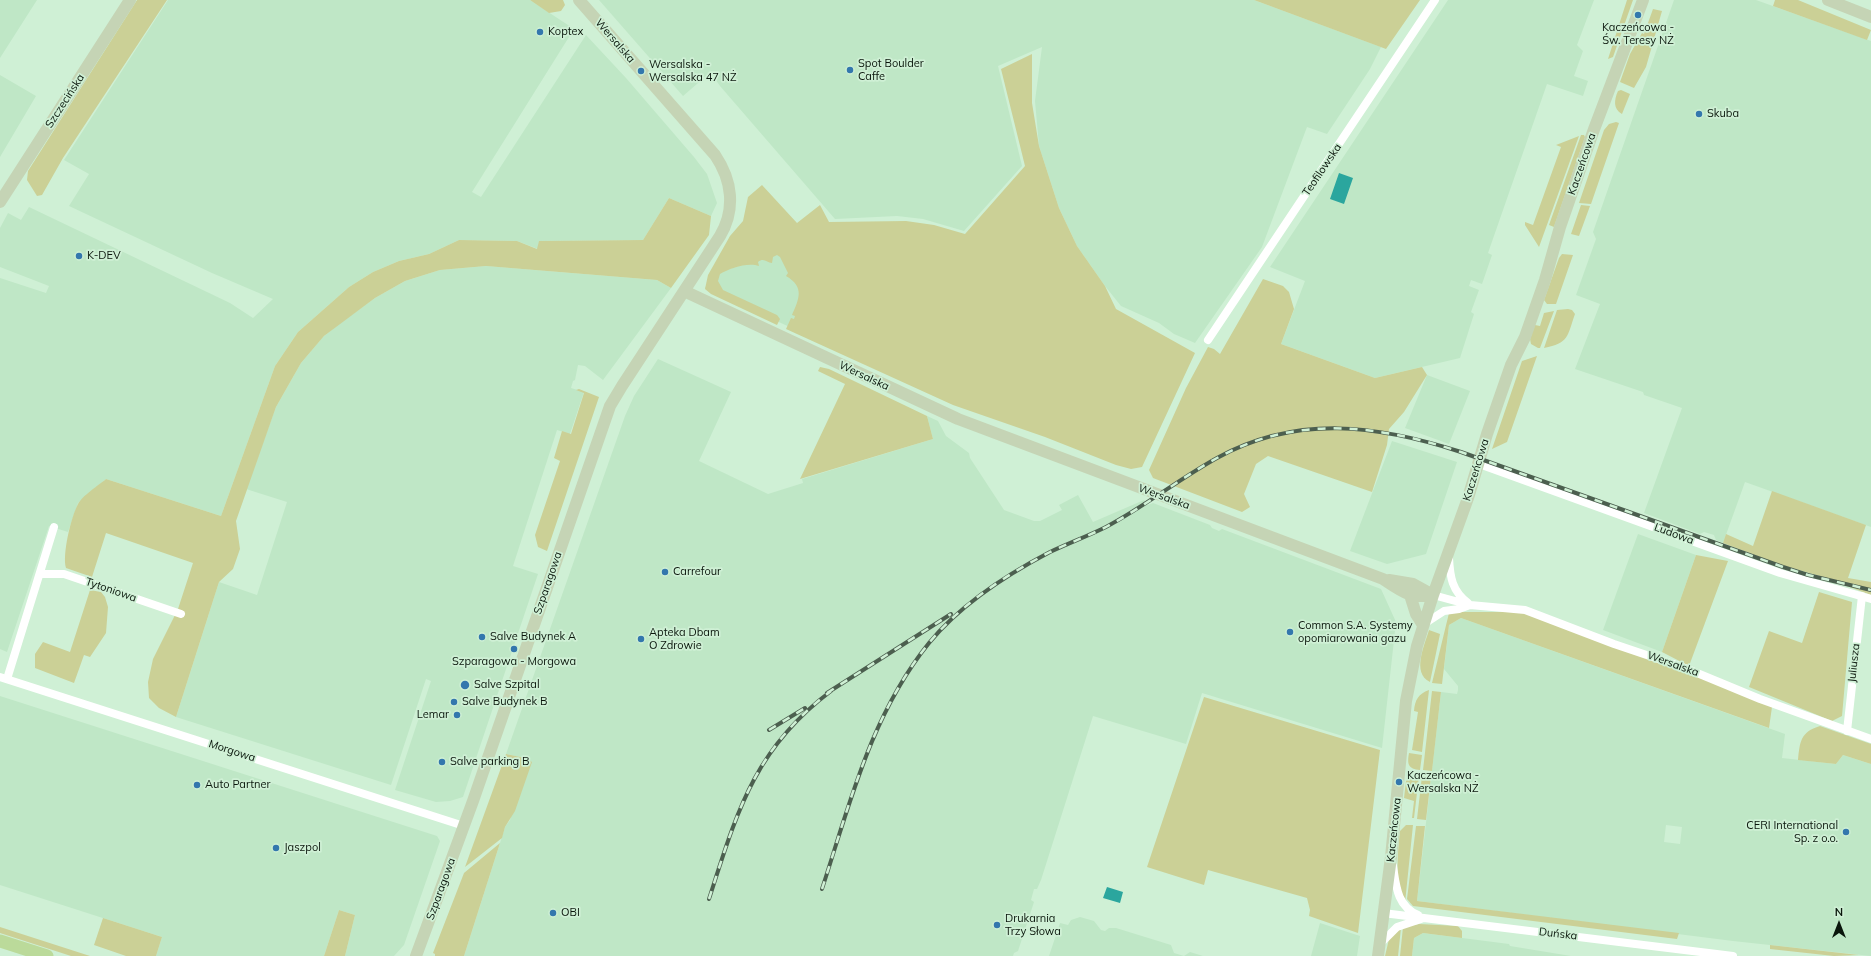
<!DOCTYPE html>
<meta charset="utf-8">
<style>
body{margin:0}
#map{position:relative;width:1871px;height:956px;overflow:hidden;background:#cff0d5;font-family:Mulish,sans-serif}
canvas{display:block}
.north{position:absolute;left:1819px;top:904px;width:40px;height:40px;-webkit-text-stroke:3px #cff0d5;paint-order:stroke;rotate:0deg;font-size:11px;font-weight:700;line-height:16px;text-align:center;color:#0a160c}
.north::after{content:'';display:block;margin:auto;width:14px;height:18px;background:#0a160c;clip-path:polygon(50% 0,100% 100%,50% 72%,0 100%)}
</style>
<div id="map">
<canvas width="1871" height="956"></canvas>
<div class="north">N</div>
</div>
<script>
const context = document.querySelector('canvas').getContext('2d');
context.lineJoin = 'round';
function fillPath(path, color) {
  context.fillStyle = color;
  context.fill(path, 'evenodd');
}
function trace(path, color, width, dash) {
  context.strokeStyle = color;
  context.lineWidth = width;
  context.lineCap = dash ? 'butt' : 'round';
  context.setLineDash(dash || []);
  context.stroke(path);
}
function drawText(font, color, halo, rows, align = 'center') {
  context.font = font + ' Mulish,sans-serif';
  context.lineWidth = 3.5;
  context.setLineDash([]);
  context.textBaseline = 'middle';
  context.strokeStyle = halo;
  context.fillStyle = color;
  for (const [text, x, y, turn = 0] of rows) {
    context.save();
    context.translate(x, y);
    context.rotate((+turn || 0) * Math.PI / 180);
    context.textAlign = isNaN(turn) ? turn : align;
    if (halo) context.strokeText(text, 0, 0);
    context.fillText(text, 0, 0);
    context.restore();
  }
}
fillPath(new Path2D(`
 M 0,0 L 37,0 L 0,58 Z
 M 168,0 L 530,0 L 574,29 L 472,192 L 481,197 L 586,35 L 626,78 L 694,157 L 707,174 L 717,203 L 711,216 L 669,198 L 643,240 L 539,241 L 538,249 L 517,241 L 459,240 L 429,254 L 399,261 L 373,272 L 349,287 L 298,332 L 275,366 L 221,516 L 106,479 L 78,503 L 68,532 L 49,526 L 7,652 L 0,649 L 0,278 L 46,293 L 49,286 L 0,267 L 0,228 L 8,213 L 21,220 L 29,207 L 207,292 L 230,303 L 253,318 L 273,299 L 212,273 L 69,206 L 89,174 L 64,160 Z
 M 599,0 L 1254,0 L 1381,47 L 1370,69 L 1327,134 L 1307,127 L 1262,247 L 1195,343 L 1174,334 L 1159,323 L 1121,306 L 1105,286 L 1077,246 L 1059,208 L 1039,146 L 1035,101 L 1042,47 L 998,66 L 1022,166 L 964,231 L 923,219 L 897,216 L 835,219 L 720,86 L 715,79 L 712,71 L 683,96 Z
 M 1448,0 L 1594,0 L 1577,45 L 1583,51 L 1574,76 L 1588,81 L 1583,96 L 1547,84 L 1488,253 L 1492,255 L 1482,284 L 1471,280 L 1469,286 L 1479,290 L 1471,312 L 1474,314 L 1460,358 L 1375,378 L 1281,344 L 1305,281 L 1270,267 Z
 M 1674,0 L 1756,0 L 1871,41 L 1871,527 L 1745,482 L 1723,543 L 1716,540 L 1714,535 L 1704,532 L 1700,534 L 1644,513 L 1682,408 L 1644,395 L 1643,392 L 1575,369 L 1600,304 L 1576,295 L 1596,239 L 1593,232 Z
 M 0,75 L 36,96 L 0,157 Z
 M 780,253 L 807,298 L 794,329 L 705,288 L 713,274 Z
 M 486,266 L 657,280 L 671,288 L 603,380 L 585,366 L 578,365 L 575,380 L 573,381 L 571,388 L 584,392 L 570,434 L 557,430 L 513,566 L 538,574 L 463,797 L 450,801 L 436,802 L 395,790 L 431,681 L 426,679 L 391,785 L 176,717 L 219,582 L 257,595 L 287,502 L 246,489 L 276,407 L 301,363 L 323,337 L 340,323 L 375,298 L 405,281 L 440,270 Z
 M 658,359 L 731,392 L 699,461 L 768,494 L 803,483 L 802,479 L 933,439 L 927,416 L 938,421 L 946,436 L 969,453 L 970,458 L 1004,510 L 1034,521 L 1040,521 L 1062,510 L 1059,505 L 1078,495 L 1093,522 L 1144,500 L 1148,505 L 1153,503 L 1210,525 L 1212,528 L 1219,531 L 1222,529 L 1381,589 L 1396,622 L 1382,748 L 1202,693 L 1186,744 L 1093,716 L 1041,880 L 1037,889 L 1034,889 L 1031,900 L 1034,902 L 1018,951 L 1014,953 L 1013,956 L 464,956 L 501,840 L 505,827 L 510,820 L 525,758 L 506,754 L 625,416 L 634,396 Z
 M 1427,375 L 1470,391 L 1449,444 L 1405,428 Z
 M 1392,441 L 1457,462 L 1426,554 L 1387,564 L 1350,551 Z
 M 1638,534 L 1696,555 L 1662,652 L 1603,630 Z
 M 1461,618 L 1785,734 L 1782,758 L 1836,764 L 1843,755 L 1871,764 L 1871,956 L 1733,941 L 1417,901 L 1441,692 L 1457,694 L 1458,690 L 1458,686 L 1444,669 L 1449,625 ZM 1666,825 L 1682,827 L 1680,844 L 1664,842 Z
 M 0,696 L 437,836 L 440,841 L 404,945 L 394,956 L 345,956 L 355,915 L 339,910 L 324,956 L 156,956 L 162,937 L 0,885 Z
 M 1080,917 L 1094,921 L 1101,930 L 1105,931 L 1109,928 L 1116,928 L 1171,945 L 1174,953 L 1184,956 L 1190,952 L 1203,956 L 1049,956 L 1060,923 L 1068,925 L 1071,920 Z
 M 1320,923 L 1360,936 L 1357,956 L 1311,956 Z
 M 1423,933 L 1509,944 L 1510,946 L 1571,956 L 1412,956 L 1414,938 Z`), '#bfe7c6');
fillPath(new Path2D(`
 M 137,0 L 167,0 L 63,158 L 42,195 L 37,196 L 27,180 L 28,171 Z
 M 530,0 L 563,0 L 565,5 L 561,11 L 549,13 Z
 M 1254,0 L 1420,0 L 1386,49 Z
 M 1627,0 L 1633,0 L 1613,57 L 1608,59 Z
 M 1775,0 L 1798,0 L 1871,30 L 1867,40 L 1773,6 Z
 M 1653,9 L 1662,11 L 1646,67 L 1634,88 L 1620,82 L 1630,54 L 1642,33 L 1644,34 Z
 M 1032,54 L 1032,103 L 1039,146 L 1059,208 L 1077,246 L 1105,286 L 1116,309 L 1195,353 L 1142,467 L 1131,469 L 1116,465 L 1045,437 L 953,405 L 786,329 L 791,318 L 794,319 L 795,316 L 792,315 C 799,299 805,287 786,276 L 788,273 L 780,257 L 777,255 L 773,257 L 772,263 C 767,263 764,257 758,262 L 759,266 C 748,262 730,268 720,274 L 718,281 L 723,290 L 777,315 L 780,319 L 777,325 L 711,294 L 705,289 L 708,275 L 730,236 L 743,221 L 748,197 L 762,185 L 797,223 L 820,205 L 829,222 L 906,221 L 934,225 L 965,234 L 1025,166 L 1001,69 Z
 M 1621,90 L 1630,94 L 1622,114 C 1613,109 1614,100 1618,91 Z
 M 1616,122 L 1619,123 L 1591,204 L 1579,203 L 1604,130 L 1609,124 Z
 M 1581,135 L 1584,135 L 1585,137 L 1554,227 L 1549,225 Z
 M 1579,136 L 1539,247 L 1525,225 L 1525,222 L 1533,225 L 1561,147 L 1556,145 Z
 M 669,198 L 711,216 L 709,235 L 671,288 L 657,280 L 486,266 L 440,270 L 405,281 L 375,298 L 324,336 L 301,363 L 276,407 L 236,521 L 240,549 L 233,569 L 219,582 L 176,717 L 159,708 L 149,698 L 148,682 L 153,659 L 178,609 L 193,563 L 106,533 L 92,577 L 66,568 C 62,555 71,517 78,504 C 82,496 99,485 106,479 L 221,516 L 275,366 L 298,332 L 349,287 L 373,272 L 399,261 L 429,254 L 459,240 L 517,241 L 537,249 L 539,241 L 643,240 Z
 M 1581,205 L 1590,206 L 1579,236 L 1571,234 Z
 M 1562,254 L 1573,255 L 1556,304 L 1547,304 L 1544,300 L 1559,258 Z
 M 1263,279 L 1283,286 L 1289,292 L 1294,309 L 1281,344 L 1375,378 L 1422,367 L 1427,375 L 1404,412 L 1389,429 L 1387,445 L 1372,492 L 1268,456 L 1256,464 L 1244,494 L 1250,507 L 1242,512 L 1153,478 L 1149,470 L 1186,388 L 1208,347 L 1214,349 L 1220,354 Z
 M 1568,309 L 1572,310 L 1575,314 C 1567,337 1569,343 1544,348 L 1557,310 Z
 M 1554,311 L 1540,348 L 1538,348 L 1531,344 L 1530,339 L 1535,325 L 1540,326 L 1544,313 Z
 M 1537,356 L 1507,442 L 1492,449 L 1522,361 Z
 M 820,367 L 829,369 L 927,416 L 933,439 L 800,479 L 845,384 L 818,371 Z
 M 579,389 L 599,397 L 547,551 L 538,547 L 535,535 L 560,461 L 554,458 L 562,431 L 571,434 L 584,393 L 576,390 Z
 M 1772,491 L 1866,525 L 1848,578 L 1871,582 L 1871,595 L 1820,576 L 1781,565 L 1723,543 L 1726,534 L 1753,546 Z
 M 1696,555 L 1728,561 L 1689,666 L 1662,652 Z
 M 90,590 L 101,592 L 105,597 L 108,607 L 106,633 L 90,657 L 84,655 L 74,683 L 35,668 L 35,654 L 43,642 L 70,652 Z
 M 1819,592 L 1852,602 L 1842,716 L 1832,721 L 1749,687 L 1769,631 L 1802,643 Z
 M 1461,612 L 1521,612 L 1691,673 L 1772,707 L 1769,728 L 1461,618 L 1449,625 L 1442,684 L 1432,683 L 1449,613 Z
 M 1429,630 L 1440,634 L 1430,682 C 1411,673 1425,644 1429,630 Z
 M 1429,690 L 1422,752 L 1412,750 L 1418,712 L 1414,711 C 1415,700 1418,694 1429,690 Z
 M 1432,691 L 1441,692 L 1432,771 L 1423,770 Z
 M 1204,697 L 1380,750 L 1358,933 L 1309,916 L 1310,910 L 1307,898 L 1208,870 L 1204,885 L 1147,867 Z
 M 1820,726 L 1871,744 L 1871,764 L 1843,755 L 1836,764 L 1798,760 C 1800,742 1800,732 1820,726 Z
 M 1409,753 L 1422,755 L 1420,770 C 1408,769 1407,764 1409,753 Z
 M 506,754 L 525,758 L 532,762 L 515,811 L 505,827 L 502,838 L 465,867 Z
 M 1412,776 L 1419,776 L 1414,818 L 1412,818 L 1414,801 L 1404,798 L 1406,781 Z
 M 1422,776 L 1431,777 L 1426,820 L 1417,819 Z
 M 1406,825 L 1413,825 L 1405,903 C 1394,885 1398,851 1400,831 Z
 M 1416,826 L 1425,826 L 1417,901 L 1679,933 L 1677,939 L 1413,906 L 1407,899 Z
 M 500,843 L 464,956 L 435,956 L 435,954 L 433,953 L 464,873 Z
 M 339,910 L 355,915 L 345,956 L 324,956 Z
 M 103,918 L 162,937 L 156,956 L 126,956 L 94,945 Z
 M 1419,924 L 1458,926 L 1462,931 L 1462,938 L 1423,933 L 1414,938 L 1412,956 L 1400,956 L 1403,927 Z
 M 0,927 L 90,956 L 71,956 L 0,933 Z
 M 1401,928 L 1398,956 L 1385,956 L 1389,939 Z
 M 1770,945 L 1859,955 L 1834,956 L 1770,949 Z`), '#cbd096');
fillPath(new Path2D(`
 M 1339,173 L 1353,178 L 1344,204 L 1330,199 Z
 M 1107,887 L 1123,892 L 1120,903 L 1103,898 Z`), '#2ba69e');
trace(new Path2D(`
 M 1208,340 L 1435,0
 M 1479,464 L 1780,573 L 1871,599
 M 1449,558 C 1450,577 1452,591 1468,603
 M 40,574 L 64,574 L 181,614
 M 1433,595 L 1470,605 L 1525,610 L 1614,644 L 1685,668 L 1760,699 L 1871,739
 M 1424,624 L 1444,611 L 1459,609 L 1470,605
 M 0,677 L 464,826
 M 7,679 L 54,527
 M 1847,731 L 1862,596
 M 1393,866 C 1396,886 1397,906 1418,915
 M 1383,913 L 1733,956
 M 1381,943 L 1397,927 L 1421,919`), '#fff', 8);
trace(new Path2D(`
 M 1828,0 L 1871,17
 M 0,202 L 130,0
 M 684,291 L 958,419 L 1383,579 C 1401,591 1410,599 1433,595
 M 1389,580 L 1413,584 L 1433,595
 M 1410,595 L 1416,614 L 1423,625
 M 416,956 L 473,801 L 610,406 L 622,386 L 720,236 C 736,209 732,180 715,155 L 579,0
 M 1378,956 L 1391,857 L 1406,701 L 1417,646 L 1433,595 L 1468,498 L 1487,434 L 1511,365 L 1525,337 L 1545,280 L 1560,227 L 1593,132 L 1643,0`), '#c5d4b5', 12);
trace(new Path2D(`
 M 0,941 L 47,956`), '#bbda9a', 13);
const rail = new Path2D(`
 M 827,693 L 951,614
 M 769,730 L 805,708
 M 822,889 C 850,803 871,715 929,643 C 961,604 1006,575 1050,552 C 1069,543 1088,536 1106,527 C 1144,507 1179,479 1217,458 C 1297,414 1378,425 1461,452 L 1783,567 L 1808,575 L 1871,590
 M 709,899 C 737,812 754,749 831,691`);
trace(rail, '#4c5f4f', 4);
trace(rail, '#cff0d5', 2.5, [8]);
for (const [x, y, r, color] of [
 [1638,15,4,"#3377ad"],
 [540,32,4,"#3377ad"],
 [850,70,4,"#3377ad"],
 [641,71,4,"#3377ad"],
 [1699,114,4,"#3377ad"],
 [79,256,4,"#3377ad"],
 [665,572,4,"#3377ad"],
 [1290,632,4,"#3377ad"],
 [482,637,4,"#3377ad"],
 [641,639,4,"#3377ad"],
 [514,649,4,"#3377ad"],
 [465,685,5,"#3377ad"],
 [454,702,4,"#3377ad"],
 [457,715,4,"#3377ad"],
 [442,762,4,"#3377ad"],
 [1399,782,4,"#3377ad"],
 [197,785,4,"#3377ad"],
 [1846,832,4,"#3377ad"],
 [276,848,4,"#3377ad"],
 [553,913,4,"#3377ad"],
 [997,925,4,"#3377ad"]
]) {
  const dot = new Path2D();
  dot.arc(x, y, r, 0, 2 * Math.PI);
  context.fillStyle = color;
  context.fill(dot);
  trace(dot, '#cff0d5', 1.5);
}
drawText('11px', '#0a160c', '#cff0d5', [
 ["Kaczeńcowa -",1638,28,"center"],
 ["Św. Teresy NŻ",1638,41,"center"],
 ["Koptex",548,32],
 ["Spot Boulder",858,64],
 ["Caffe",858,77],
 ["Wersalska -",649,65],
 ["Wersalska 47 NŻ",649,78],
 ["Skuba",1707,114],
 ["K-DEV",87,256],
 ["Carrefour",673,572],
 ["Common S.A. Systemy",1298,626],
 ["opomiarowania gazu",1298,639],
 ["Apteka Dbam",649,633],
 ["O Zdrowie",649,646],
 ["Salve Budynek A",490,637],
 ["Szparagowa - Morgowa",514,662,"center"],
 ["Salve Szpital",474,685],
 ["Salve Budynek B",462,702],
 ["Lemar",449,715,"right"],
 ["Salve parking B",450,762],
 ["Kaczeńcowa -",1407,776],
 ["Wersalska NŻ",1407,789],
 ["Auto Partner",205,785],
 ["CERI International",1838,826,"right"],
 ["Sp. z o.o.",1838,839,"right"],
 ["Jaszpol",284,848],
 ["OBI",561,913],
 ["Drukarnia",1005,919],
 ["Trzy Słowa",1005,932]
], 'left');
drawText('11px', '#0a160c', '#cff0d5', [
 ["Wersalska",615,41,49],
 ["Szczecińska",65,101,-57],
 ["Kaczeńcowa",1582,164,-71],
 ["Teofilowska",1322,170,-56],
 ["Wersalska",864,376,25],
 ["Kaczeńcowa",1476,470,-73],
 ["Wersalska",1164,497,20],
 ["Ludowa",1674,534,20],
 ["Szparagowa",548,583,-71],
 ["Tytoniowa",111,590,19],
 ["Juliusza",1854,663,-84],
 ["Wersalska",1673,664,20],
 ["Morgowa",232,751,18],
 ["Kaczeńcowa",1394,830,-84],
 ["Szparagowa",441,889,-70],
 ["Duńska",1558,934,7]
]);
</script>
